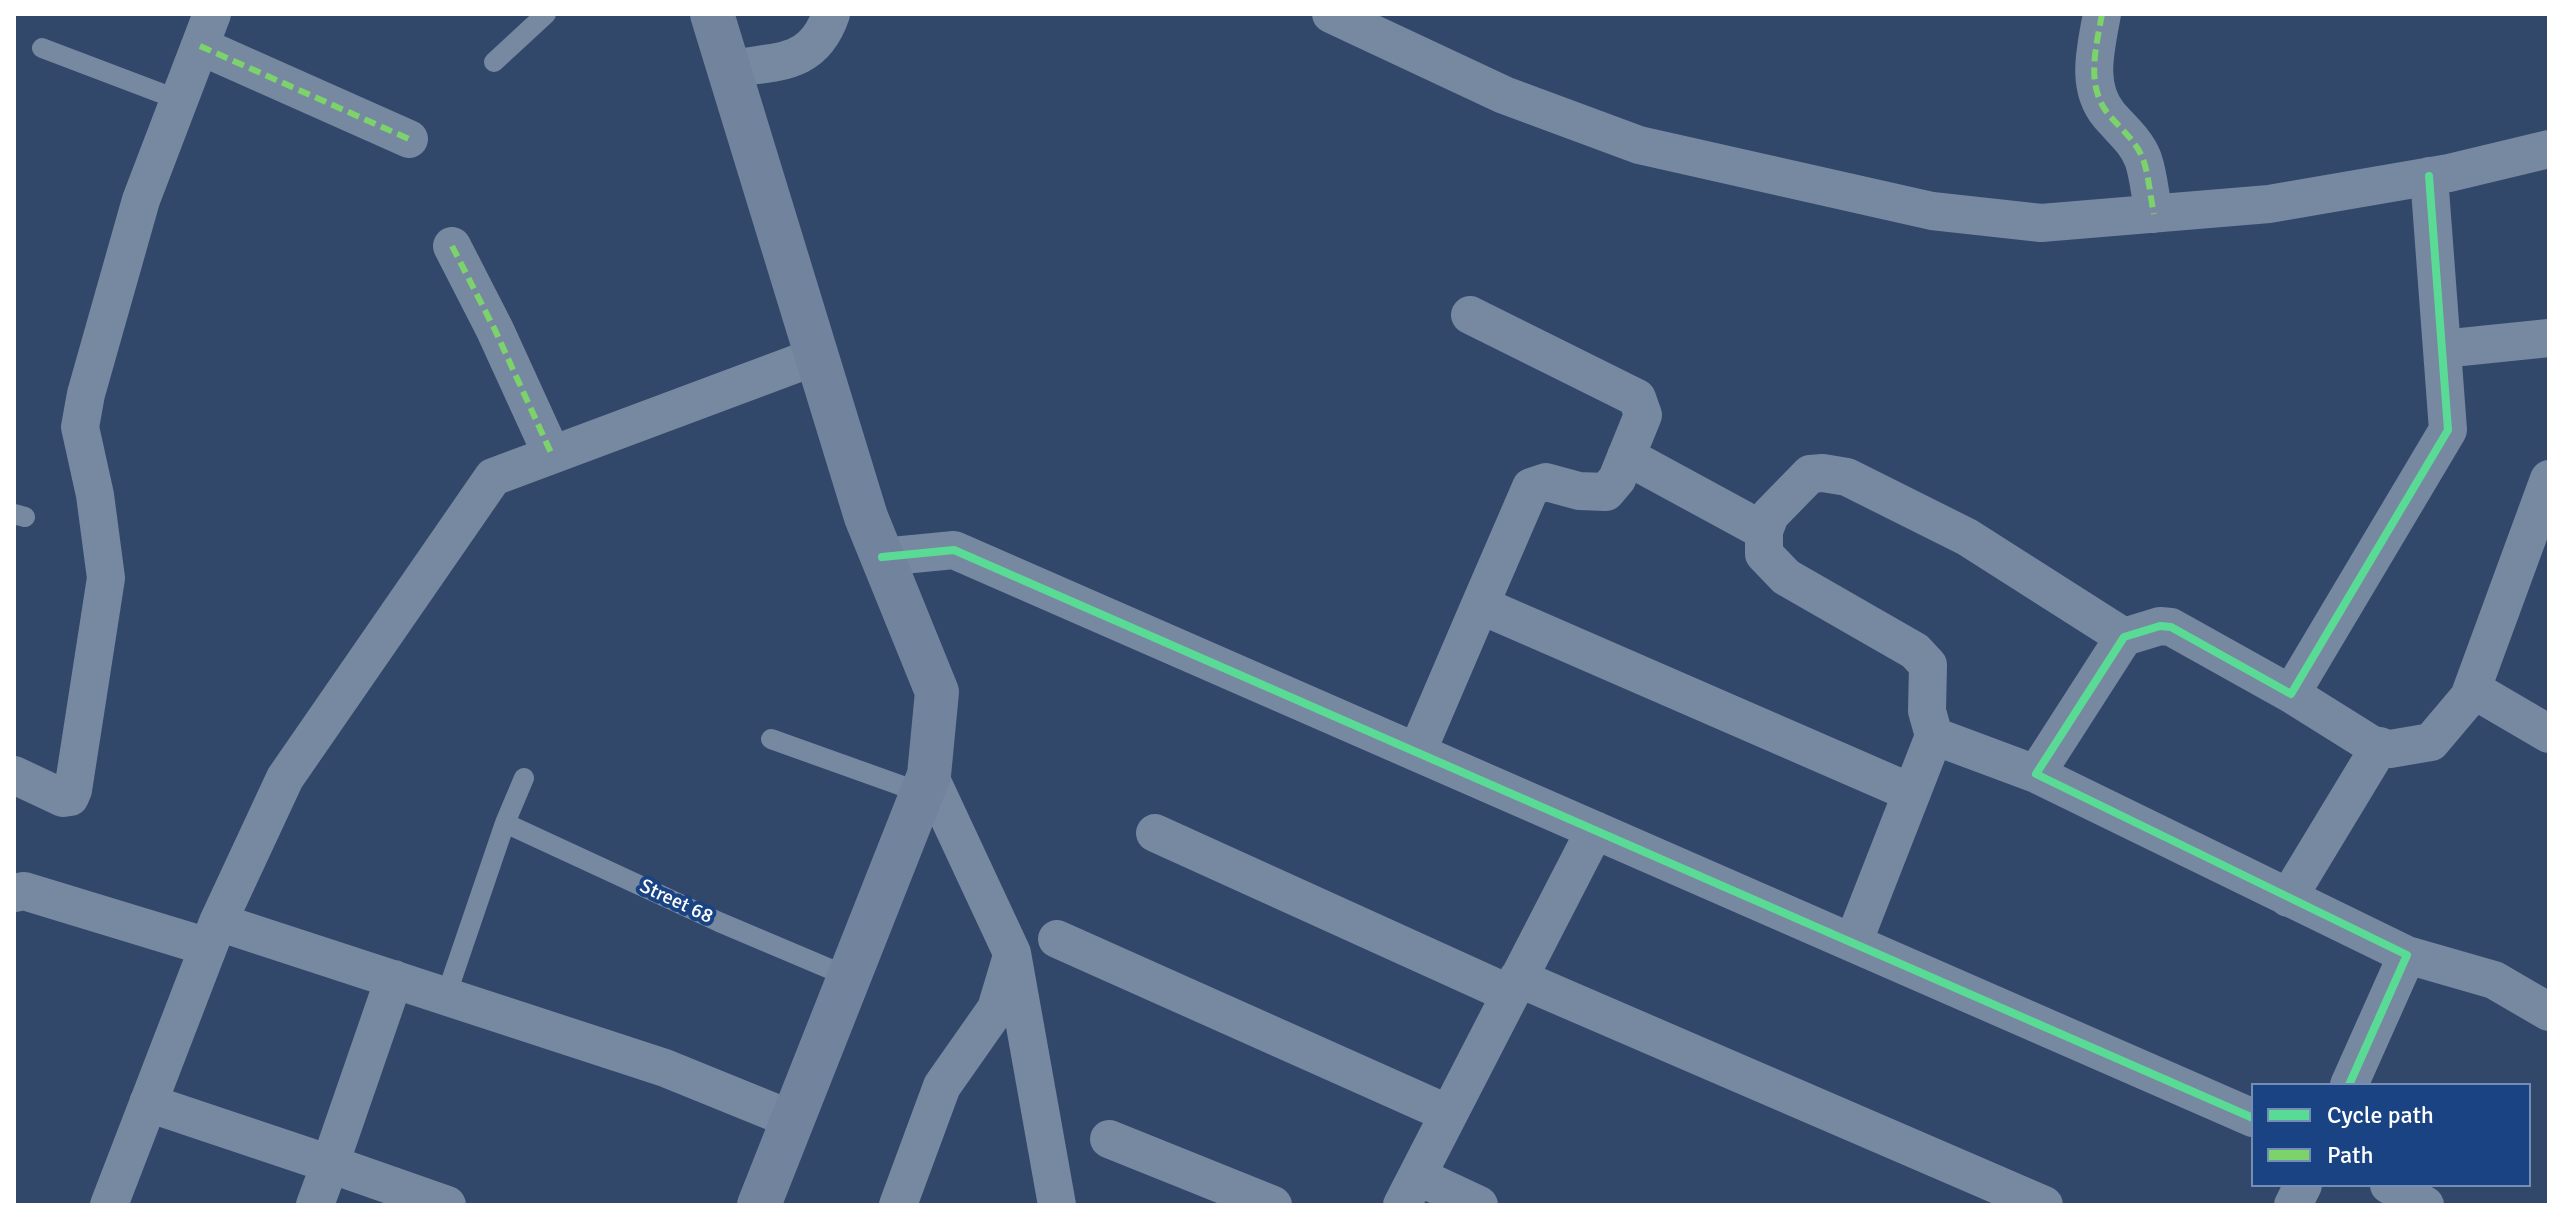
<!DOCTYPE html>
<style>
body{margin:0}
#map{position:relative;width:2563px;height:1219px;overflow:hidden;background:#31486b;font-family:Signika,sans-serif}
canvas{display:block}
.frame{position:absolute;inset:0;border:16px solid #fff;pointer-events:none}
.legend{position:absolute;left:2251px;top:1083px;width:280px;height:104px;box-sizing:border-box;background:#194383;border:2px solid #758eb5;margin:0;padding:10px 14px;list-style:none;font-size:24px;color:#fff}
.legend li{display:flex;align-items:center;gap:16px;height:40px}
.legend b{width:40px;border:2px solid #758eb5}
</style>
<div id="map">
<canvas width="2563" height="1219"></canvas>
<div class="frame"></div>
<ul class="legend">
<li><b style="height:10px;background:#5adb95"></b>Cycle path</li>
<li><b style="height:10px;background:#7cd36c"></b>Path</li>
</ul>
</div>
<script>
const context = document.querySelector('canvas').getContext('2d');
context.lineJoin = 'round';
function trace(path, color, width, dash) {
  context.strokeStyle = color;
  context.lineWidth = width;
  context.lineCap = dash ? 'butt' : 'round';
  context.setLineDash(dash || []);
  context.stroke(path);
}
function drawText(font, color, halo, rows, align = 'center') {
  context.font = font + ' Signika,sans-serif';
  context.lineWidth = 8;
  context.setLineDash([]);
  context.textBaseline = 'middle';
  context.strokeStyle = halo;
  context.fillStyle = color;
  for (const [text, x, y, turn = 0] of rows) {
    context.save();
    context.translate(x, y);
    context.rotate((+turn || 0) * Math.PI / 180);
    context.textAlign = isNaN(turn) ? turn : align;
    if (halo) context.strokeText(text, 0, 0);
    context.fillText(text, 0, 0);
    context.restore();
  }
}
trace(new Path2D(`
 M 42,48 L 179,100
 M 494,62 L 546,14
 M 14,514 L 25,517
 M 771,739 L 922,793
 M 505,823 L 719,922 L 849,977
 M 446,996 L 505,823 L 524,778`), '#7788a1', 20);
trace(new Path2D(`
 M 1331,14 L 1504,95 L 1639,145 L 1932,211 L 2041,223 L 2269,204 L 2449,173 L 2549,149
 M 2102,14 C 2096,48 2085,86 2109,115 C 2121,129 2136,141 2143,159 C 2149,176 2150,196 2154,214
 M 200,46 L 409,139
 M 729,69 C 776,61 813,67 831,14
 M 452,246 L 495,330 L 552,455
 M 1470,315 L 1637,398 L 1643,415 L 1617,479 L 1606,492 L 1579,491 L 1546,482 L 1531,487 L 1480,605
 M 2442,349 L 2549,338
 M 1626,456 L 1764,531
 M 882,557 L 954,550 L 2253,1118
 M 2472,689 L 2549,734
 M 2291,694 L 2371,744 L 2390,749 L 2431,742 L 2469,697 L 2549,479
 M 1934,736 L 1927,711 L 1928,665 L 1915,651 L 1786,577 L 1764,554 L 1764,531 L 1770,515 L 1810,474 L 1823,473 L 1847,477 L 1967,537 L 2124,637
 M 1417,752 L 1480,605 L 1912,793
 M 14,775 L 63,798 L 70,797 L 73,790 L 106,578 L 95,495 L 80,427 L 86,394 L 141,200 L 212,14
 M 929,775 L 1012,953 L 1057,1205
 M 1155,833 L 1510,994
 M 14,893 L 24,891 L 208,947
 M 2288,898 L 2380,746
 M 218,922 L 285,778 L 493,477 L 817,356
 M 1057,939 L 1449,1114
 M 1853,943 L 1934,736 L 2036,774
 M 2407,955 L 2494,980 L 2549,1012
 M 1518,978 L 2044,1205
 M 2349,1085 L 2407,955 L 2036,774 L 2124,637 L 2160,626 L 2171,627 L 2291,694 L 2448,430 L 2429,176
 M 148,1103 L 330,1164 L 394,979
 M 1109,1139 L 1273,1205
 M 1417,1176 L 1479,1205
 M 2389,1185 L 2425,1205
 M 109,1205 L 218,922 L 665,1068 L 793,1120
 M 315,1205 L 330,1164 L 447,1205
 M 898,1205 L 942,1086 L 996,1009 L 1011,959
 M 1402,1205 L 1595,830
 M 2293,1205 L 2303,1185`), '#7788a1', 38);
trace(new Path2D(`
 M 712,14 L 866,517 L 937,692 L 929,775 L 759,1205`), '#72849d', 44);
trace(new Path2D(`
 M 2102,14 C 2096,48 2085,86 2109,115 C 2121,129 2136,141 2143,159 C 2149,176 2150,196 2154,214
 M 200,46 L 409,139
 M 452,246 L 495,330 L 552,455`), '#7cd36c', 6, [12, 6]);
trace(new Path2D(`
 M 882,557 L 954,550 L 2253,1118
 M 2349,1085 L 2407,955 L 2036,774 L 2124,637 L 2160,626 L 2171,627 L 2291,694 L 2448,430 L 2429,176`), '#5adb95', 8);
drawText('20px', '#fff', '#194383', [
 ["Street 68",676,902,25]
]);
</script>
